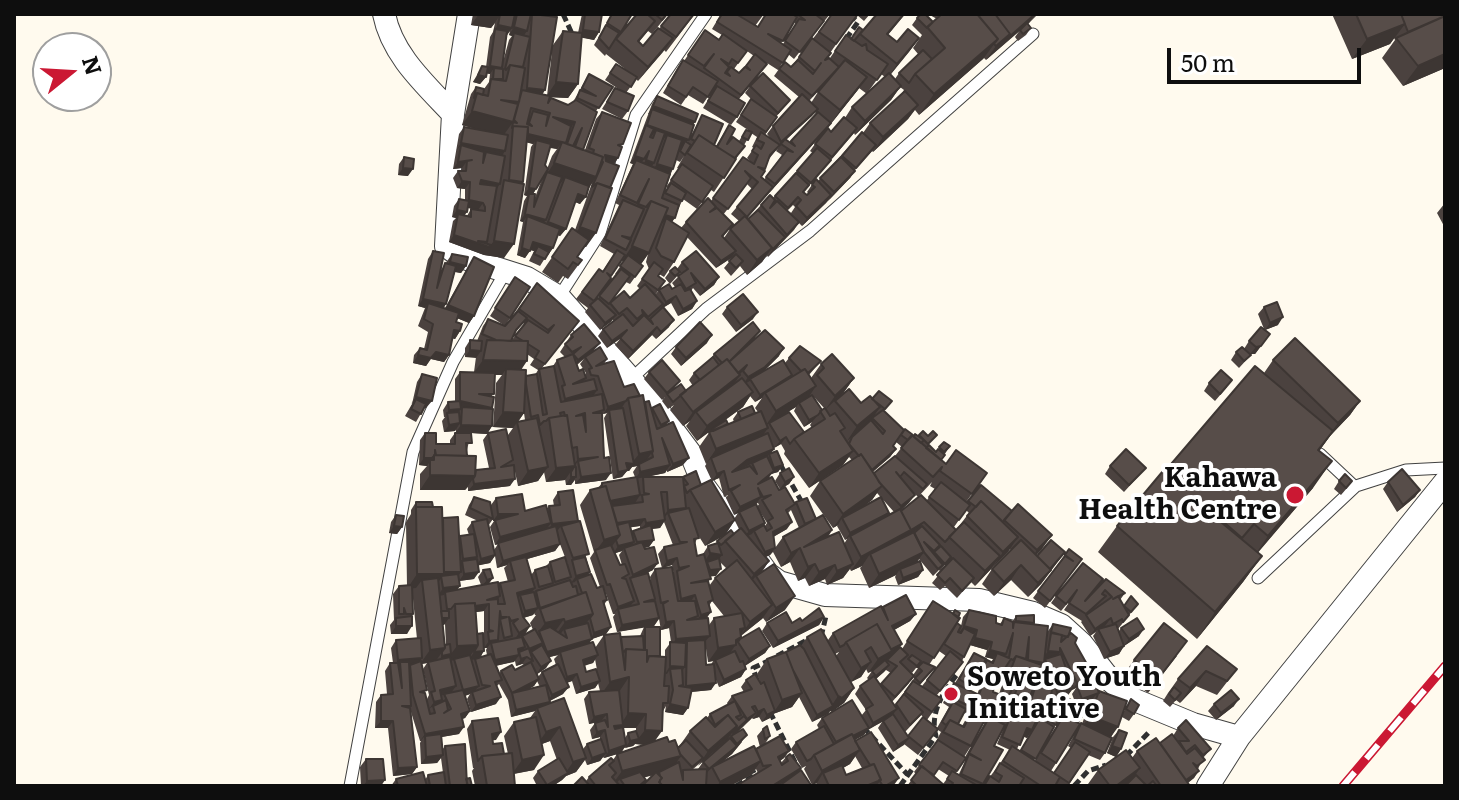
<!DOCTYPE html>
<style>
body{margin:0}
#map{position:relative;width:1459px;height:800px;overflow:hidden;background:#fffaee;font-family:Literata,serif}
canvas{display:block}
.frame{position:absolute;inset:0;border:16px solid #0e0e0e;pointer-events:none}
.north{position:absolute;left:32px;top:32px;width:80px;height:80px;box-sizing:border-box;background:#fff;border:2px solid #9f9f9f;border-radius:50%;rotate:72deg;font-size:22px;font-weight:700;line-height:32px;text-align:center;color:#0e0e0e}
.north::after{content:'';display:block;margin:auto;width:28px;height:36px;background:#cb1833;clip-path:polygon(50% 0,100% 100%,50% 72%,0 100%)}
.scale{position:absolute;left:1167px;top:48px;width:194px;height:36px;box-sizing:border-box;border:4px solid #0e0e0e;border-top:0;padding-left:10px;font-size:24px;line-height:28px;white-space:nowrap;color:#0e0e0e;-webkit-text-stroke:6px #fff;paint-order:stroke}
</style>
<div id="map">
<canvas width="1459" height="800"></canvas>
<div class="frame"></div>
<div class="north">N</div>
<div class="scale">50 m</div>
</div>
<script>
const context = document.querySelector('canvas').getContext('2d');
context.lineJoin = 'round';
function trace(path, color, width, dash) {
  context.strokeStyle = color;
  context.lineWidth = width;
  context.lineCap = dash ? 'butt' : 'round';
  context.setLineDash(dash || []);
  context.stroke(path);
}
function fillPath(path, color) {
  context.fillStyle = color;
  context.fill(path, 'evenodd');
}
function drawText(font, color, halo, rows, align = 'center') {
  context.font = font + ' Literata,serif';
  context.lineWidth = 8;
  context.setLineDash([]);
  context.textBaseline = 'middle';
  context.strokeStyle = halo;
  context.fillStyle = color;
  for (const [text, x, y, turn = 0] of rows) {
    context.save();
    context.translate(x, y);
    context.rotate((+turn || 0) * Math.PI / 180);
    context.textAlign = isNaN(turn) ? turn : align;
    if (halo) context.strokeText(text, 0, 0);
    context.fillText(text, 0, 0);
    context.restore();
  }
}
const service = new Path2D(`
 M 559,297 L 600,233 L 636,115 L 706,14
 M 630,380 L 706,309 L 810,231 L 1033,34
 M 1320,454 L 1354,486
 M 1258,578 L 1356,486 L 1406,470 L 1445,468
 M 350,786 L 413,452 L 453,362 L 506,271`);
const minor = new Path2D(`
 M 384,14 C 392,55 425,84 453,114
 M 469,14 L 453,114 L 446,246 L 461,257 L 527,278 L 559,297 L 658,410 L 691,454 L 704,486 L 768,574 L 779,582 L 825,595 L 979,600 L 1033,613 L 1061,625 L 1082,644 L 1111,681 L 1130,698 L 1193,724 L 1239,737
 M 1208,786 L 1239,737 L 1445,482`);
trace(service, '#414141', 13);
trace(minor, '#414141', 24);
trace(new Path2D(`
 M 563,14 L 574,38
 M 846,39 L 858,22 L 849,14
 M 780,464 L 803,504
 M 821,637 L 826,616
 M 777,656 L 807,640
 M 757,680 L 753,668 L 768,661
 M 770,712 L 796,764
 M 863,727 L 907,774 L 926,786
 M 1126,756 L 1150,731
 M 736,786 L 755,775 L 751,767
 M 900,786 L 936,736 C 929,713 944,691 958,673
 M 1074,786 L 1088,771 L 1106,765`), '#303030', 5, [8, 4]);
trace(service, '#fff', 11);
trace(minor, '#fff', 22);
const rail = new Path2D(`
 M 1343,786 L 1445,666`);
trace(rail, '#cb1833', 9);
trace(rail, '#fff', 6, [18]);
fillPath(new Path2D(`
 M 473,14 L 532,14 L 553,45 L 563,31 L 578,33 L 582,14 L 602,14 L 599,32 L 594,40 L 581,37 L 578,84 L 568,98 L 550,97 L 548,103 L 568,105 L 573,102 L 589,74 L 613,87 L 596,111 L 583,150 L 585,150 L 596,119 L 602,112 L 621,146 L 618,158 L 614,164 L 586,247 L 584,247 L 577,257 L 582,260 L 568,279 L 563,276 L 558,283 L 542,272 L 572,228 L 575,230 L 592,183 L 580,204 L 575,202 L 566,229 L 560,236 L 558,235 L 553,248 L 548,255 L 547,255 L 540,266 L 529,261 L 534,251 L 530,250 L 525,258 L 517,255 L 523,222 L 520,221 L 524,201 L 527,196 L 524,195 L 531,147 L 533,144 L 527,142 L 523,182 L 504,258 L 484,255 L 449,242 L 453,221 L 456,218 L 452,217 L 454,206 L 459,199 L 465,200 L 465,189 L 457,188 L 453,178 L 458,171 L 462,171 L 462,168 L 453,169 L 459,134 L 464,127 L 478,130 L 462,125 L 471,94 L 476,87 L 484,89 L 489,82 L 490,74 L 486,73 L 486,77 L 480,84 L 473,82 L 482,66 L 486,67 L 490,37 L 493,32 L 495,23 L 491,28 L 471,25 ZM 510,31 L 509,35 L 512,36 L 509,40 L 501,69 L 507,35 ZM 552,51 L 547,96 L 542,95 L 545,90 ZM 550,148 L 557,149 L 552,156 L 547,169 L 545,165 ZM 542,179 L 534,200 L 533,194 ZM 468,208 L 478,210 L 471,209 L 467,216 L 464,215 Z
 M 612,14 L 668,14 L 652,34 L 648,31 L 639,42 L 643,46 L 659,29 L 671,14 L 695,14 L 666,52 L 664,50 L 638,81 L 636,79 L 626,93 L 628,111 L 622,119 L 602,109 L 615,88 L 620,90 L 605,80 L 616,64 L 625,69 L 606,54 L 605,56 L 594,45 ZM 632,14 L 635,16 L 618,37 Z
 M 721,14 L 764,14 L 755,26 L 757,27 L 766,14 L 830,14 L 794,59 L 788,54 L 778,70 L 767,63 L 762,71 L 739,99 L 737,117 L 731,125 L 703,108 L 716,87 L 715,86 L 703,104 L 688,95 L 681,105 L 663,93 L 678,67 L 683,60 L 684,61 L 705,30 L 719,39 L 722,35 L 712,29 ZM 794,22 L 796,24 L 783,44 L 781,43 ZM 747,51 L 754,56 L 739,73 L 734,69 Z
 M 832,14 L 870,14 L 864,21 L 857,15 L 830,53 L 827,60 L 830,58 L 846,35 L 851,39 L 863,30 L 877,14 L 905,14 L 888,35 L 897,42 L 919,38 L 890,75 L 895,79 L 899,73 L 918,54 L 913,48 L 922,35 L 912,25 L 917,18 L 933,22 L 937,19 L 928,14 L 1038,14 L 1028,24 L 1031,28 L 1026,35 L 1018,41 L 1015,37 L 1020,30 L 986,60 L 984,58 L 919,115 L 915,110 L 908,119 L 873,152 L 872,151 L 855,170 L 850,178 L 829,200 L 802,226 L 799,223 L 780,244 L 768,257 L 767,255 L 762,262 L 747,275 L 740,266 L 731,276 L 724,268 L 733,257 L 716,268 L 687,237 L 674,262 L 664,277 L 659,274 L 658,276 L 665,281 L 655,295 L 659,290 L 672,289 L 675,287 L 672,283 L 681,274 L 680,273 L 670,284 L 665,278 L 670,271 L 677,269 L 682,262 L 719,277 L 714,285 L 700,296 L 693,288 L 691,291 L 697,301 L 692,309 L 678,316 L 671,303 L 663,308 L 669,327 L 656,339 L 652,335 L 628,359 L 615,345 L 620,339 L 607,348 L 598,336 L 603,329 L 614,321 L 612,319 L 600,330 L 585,312 L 588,308 L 576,299 L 599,269 L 602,272 L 614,254 L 600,246 L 619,205 L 615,203 L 633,164 L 630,163 L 652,104 L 657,96 L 693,124 L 687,143 L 702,115 L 714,145 L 716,146 L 729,125 L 727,144 L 739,141 L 746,130 L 748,130 L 736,122 L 751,99 L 752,100 L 745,93 L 750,86 L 790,100 L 776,117 L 765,135 L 770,138 L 767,134 L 773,126 L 799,97 L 774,76 L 779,69 L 791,67 ZM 881,74 L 885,77 L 868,92 ZM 829,80 L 818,92 L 811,103 L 809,101 ZM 900,87 L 904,90 L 901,95 L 870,123 L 863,133 L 862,132 L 818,181 L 816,179 L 807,192 L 809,194 L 807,195 L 804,192 L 854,133 L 855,135 L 891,100 ZM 859,88 L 867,94 L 852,107 L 845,118 L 831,132 L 815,144 L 810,151 L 813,153 L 773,198 L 761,205 L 748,219 L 747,218 L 770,192 L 830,125 ZM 815,112 L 816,113 L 790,143 L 786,140 ZM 751,133 L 757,137 L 752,147 L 754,148 L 747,158 L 752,163 L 743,157 L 711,201 L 686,222 L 681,228 L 672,222 L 683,199 L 697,209 L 711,190 L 714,192 L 736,159 ZM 781,144 L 776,151 L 782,155 L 764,180 L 761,177 L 769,159 ZM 684,156 L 677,168 L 679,169 L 666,187 L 667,188 L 663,195 L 676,160 L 680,162 ZM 747,184 L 752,189 L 731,214 L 739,221 L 730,229 L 724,238 L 723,237 L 733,224 L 723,215 ZM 793,205 L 795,207 L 791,213 L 787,211 ZM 648,254 L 646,262 L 649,269 L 637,286 L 640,289 L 630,298 L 610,302 L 626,282 L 630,284 L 643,266 L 641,264 ZM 624,256 L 622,261 L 624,261 L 615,274 L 616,274 L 598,298 L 592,304 Z
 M 1332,14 L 1445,14 L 1445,68 L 1403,86 L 1382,58 L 1395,40 L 1394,38 L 1390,44 L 1352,59 Z
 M 404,157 L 408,176 L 398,175 L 399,164 Z
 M 1445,203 L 1445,226 L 1444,226 L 1437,213 Z
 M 433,251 L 441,270 L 452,254 L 466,266 L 461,273 L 455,272 L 444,308 L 445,308 L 474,257 L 474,316 L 469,323 L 457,318 L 456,322 L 460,331 L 455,339 L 452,338 L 449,355 L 444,362 L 431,359 L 426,366 L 413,363 L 414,355 L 420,348 L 424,349 L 428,332 L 418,326 L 425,308 L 418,306 L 428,259 Z
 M 515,277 L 530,287 L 505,326 L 490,316 Z
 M 537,283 L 574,328 L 542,368 L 553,366 L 557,360 L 565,357 L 560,352 L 571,335 L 600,343 L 594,350 L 607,359 L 604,364 L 624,387 L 640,396 L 651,409 L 669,421 L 666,425 L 683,465 L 667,472 L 667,470 L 665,473 L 647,477 L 682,477 L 701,485 L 735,520 L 725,535 L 705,546 L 698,535 L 695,544 L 697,556 L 703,554 L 708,546 L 716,543 L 717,541 L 734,534 L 739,529 L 734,519 L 738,513 L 734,515 L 726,498 L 728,495 L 724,497 L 719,478 L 712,481 L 705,466 L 707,463 L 706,464 L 699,447 L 711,430 L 697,441 L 686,426 L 690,421 L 683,426 L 670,410 L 674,405 L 668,409 L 662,401 L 665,397 L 662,400 L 644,379 L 649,372 L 675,388 L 686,391 L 693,386 L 689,380 L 694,373 L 710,360 L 714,354 L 755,338 L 779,356 L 763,372 L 785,363 L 789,358 L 821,361 L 809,375 L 811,378 L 821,364 L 854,378 L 844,392 L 861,403 L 872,399 L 892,401 L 884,411 L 893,446 L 896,449 L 890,457 L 873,472 L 874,473 L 895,456 L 902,447 L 896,442 L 905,429 L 912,436 L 918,437 L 923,431 L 929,445 L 936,452 L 944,442 L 950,446 L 941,460 L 946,464 L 987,473 L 966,502 L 981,485 L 1042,549 L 1036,555 L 1037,556 L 1065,552 L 1041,584 L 1028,597 L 1011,580 L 994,596 L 982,584 L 992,569 L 1011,550 L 1010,549 L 975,586 L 971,582 L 957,598 L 945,586 L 940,590 L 932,583 L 950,561 L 949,560 L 940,571 L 939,570 L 933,576 L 919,559 L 916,563 L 923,570 L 918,577 L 898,585 L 895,577 L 896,575 L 869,588 L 860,568 L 862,566 L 851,571 L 850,569 L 843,578 L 827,585 L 825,579 L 809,586 L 805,578 L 798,581 L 790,562 L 781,567 L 773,552 L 770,555 L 766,557 L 769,561 L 762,572 L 785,610 L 766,622 L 763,618 L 741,636 L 741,637 L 770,646 L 765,653 L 745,666 L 746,669 L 741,677 L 719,687 L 716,680 L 711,690 L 691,692 L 688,708 L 683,715 L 665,712 L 666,706 L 663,711 L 654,741 L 669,742 L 678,748 L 690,731 L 707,718 L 710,714 L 728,705 L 727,703 L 732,696 L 744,692 L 741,687 L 746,680 L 760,682 L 757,674 L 767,659 L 801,646 L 807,637 L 828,640 L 833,633 L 882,608 L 883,607 L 916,614 L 910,621 L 894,630 L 902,644 L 898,649 L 902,649 L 933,601 L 952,614 L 955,610 L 953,629 L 961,626 L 963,617 L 969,610 L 1000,624 L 1004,618 L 1012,622 L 1016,616 L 1034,623 L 1033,624 L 1048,631 L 1053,624 L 1068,635 L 1075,643 L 1092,679 L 1084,684 L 1098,692 L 1124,711 L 1131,699 L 1134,714 L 1129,721 L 1122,717 L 1111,737 L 1105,753 L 1100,760 L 1088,755 L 1068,786 L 1058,786 L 1055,785 L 1055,786 L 983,786 L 1010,750 L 997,744 L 1004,727 L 994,746 L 1003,750 L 982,786 L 907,786 L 916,774 L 914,772 L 934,745 L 941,732 L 938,730 L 918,755 L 904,744 L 893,752 L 878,728 L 882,722 L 868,729 L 864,735 L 855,740 L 899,778 L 894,785 L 892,786 L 814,786 L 817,783 L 812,785 L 804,769 L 806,766 L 802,768 L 791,749 L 796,742 L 819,729 L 817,725 L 822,718 L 861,716 L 866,710 L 855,694 L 860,686 L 869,680 L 867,678 L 872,671 L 868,673 L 866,669 L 861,677 L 851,682 L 836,656 L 839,652 L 835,654 L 854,688 L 844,703 L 830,711 L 828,714 L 812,722 L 799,697 L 792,707 L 773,714 L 770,718 L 762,722 L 759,717 L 753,719 L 752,718 L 736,734 L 742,742 L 732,754 L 722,762 L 756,749 L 789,751 L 784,758 L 780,761 L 781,763 L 786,757 L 801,768 L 798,773 L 811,785 L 758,773 L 756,769 L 751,775 L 730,786 L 642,786 L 653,775 L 644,777 L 641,786 L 573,786 L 586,781 L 589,777 L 613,760 L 617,754 L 604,758 L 603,757 L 600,761 L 587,765 L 585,760 L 576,772 L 566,776 L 562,780 L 553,786 L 537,786 L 533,778 L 538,771 L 557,760 L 550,741 L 542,744 L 534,770 L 514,774 L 515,786 L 475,786 L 472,771 L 474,768 L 473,768 L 467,729 L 472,721 L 496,740 L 493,740 L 493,744 L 504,754 L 508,754 L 504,736 L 514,722 L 530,718 L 535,711 L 511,717 L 508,700 L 499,684 L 497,686 L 496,704 L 471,712 L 467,699 L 470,694 L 465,696 L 470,711 L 465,718 L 462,719 L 459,734 L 441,737 L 442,750 L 445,746 L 472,786 L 391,786 L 396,779 L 425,780 L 428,775 L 443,773 L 441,758 L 437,763 L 421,764 L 420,743 L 421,741 L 420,741 L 411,712 L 417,767 L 412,774 L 393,776 L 388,728 L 375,728 L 376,702 L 381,695 L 387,694 L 385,671 L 390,663 L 393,663 L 391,648 L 396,640 L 417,639 L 413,599 L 412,616 L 407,634 L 391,634 L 390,625 L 394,620 L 393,594 L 399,586 L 407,586 L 406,522 L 411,514 L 411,510 L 416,502 L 433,507 L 459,538 L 460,536 L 469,535 L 467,529 L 472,522 L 478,521 L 465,515 L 469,505 L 474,497 L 491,505 L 496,498 L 525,511 L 547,509 L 549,506 L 554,506 L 553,500 L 558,492 L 577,522 L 590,572 L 587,575 L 597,588 L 600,587 L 590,558 L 594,552 L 580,505 L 590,490 L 598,488 L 602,483 L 635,477 L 633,472 L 637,466 L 632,467 L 629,471 L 627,471 L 622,477 L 613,479 L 604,418 L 607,413 L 603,414 L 602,413 L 606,480 L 575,484 L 575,480 L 571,485 L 566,485 L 565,479 L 565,480 L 546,482 L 544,472 L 538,481 L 518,486 L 514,467 L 510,486 L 468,491 L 468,487 L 465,490 L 420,490 L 420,474 L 427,466 L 419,465 L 420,440 L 425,433 L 436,444 L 450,444 L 450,440 L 455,433 L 469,433 L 456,432 L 456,429 L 455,431 L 444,432 L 442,421 L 445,417 L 444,417 L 443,410 L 448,402 L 455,402 L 455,379 L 460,372 L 474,372 L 476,357 L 465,357 L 465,348 L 470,340 L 477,341 L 483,326 L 488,319 L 505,326 ZM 523,323 L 525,324 L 511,341 L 514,334 ZM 527,354 L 534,359 L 530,365 L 538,370 L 535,375 L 526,376 L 521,370 ZM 584,359 L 580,364 L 586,373 L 585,375 L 579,371 L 577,365 ZM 495,375 L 502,375 L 496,383 L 493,427 L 513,428 L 508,435 L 488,433 L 483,440 L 489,468 L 476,470 L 467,456 L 467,450 L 471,433 L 487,434 L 492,426 L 492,396 ZM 750,396 L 755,402 L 762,398 L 755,408 L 758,412 L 755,413 L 738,412 L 733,419 L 734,422 L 728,424 L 716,426 L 743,407 ZM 814,397 L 824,408 L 822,410 ZM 796,407 L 794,411 L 804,427 L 812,422 L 810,425 L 812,428 L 804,432 L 773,421 ZM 524,413 L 525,420 L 518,422 ZM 781,444 L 785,451 L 784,454 L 809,488 L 843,465 L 849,457 L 852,460 L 820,481 L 810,496 L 833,528 L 838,525 L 837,526 L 845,540 L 847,539 L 844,544 L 828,537 L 832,530 L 816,519 L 796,502 L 795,504 L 767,479 L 771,474 L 778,472 L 783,465 L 771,453 L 774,448 ZM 932,482 L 930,486 L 935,489 L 927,500 L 901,511 L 915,495 L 910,489 L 918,497 ZM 877,493 L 894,512 L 887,516 L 889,513 L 860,509 L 872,500 ZM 757,503 L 759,504 L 757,507 L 767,523 L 765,526 L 763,526 L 756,505 ZM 791,510 L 799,528 L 783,537 L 775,548 L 773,537 L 787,529 L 788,513 ZM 966,510 L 969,513 L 956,530 L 954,527 ZM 493,519 L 493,521 L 494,521 L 490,527 L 495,545 L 498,544 L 494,550 L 488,526 ZM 664,522 L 673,545 L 664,547 L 658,554 L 662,568 L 672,565 L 674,575 L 655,569 L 650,577 L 652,589 L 647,573 L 653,570 L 644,548 L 649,547 L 654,540 L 652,529 L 660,528 ZM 640,526 L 640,528 L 633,531 L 632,533 L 630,527 ZM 560,544 L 568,565 L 567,567 L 550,562 L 546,566 L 535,570 L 531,575 L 527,559 L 555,551 ZM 622,551 L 619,555 L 622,565 L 620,565 L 615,553 ZM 495,556 L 497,568 L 507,565 L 504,568 L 508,582 L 500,583 L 499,586 L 489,584 L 483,570 L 478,577 L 481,585 L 457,590 L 460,586 L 459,581 L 474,579 L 478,565 L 490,563 ZM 719,561 L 727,569 L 715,578 L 709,586 L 708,582 L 710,577 ZM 605,591 L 613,614 L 615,614 L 613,617 L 617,632 L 644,627 L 640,636 L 621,637 L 606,634 L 611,627 L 604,605 L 607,600 ZM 712,601 L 724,616 L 714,618 L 709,625 L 707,618 L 709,606 ZM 484,611 L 484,638 L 483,639 L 477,634 L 476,612 ZM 534,613 L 535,615 L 536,615 L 530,623 L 533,630 L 518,638 L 525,634 L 530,626 L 523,618 L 533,615 ZM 659,619 L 661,630 L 669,628 L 671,642 L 665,650 L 665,656 L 660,656 L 648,627 L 654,626 ZM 445,624 L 446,645 L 445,645 L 443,625 ZM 950,633 L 939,651 L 946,656 L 922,686 L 920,685 L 935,667 L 929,665 ZM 604,635 L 595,648 L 589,643 L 592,639 ZM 705,642 L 708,662 L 713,661 L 711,665 L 706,665 ZM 970,645 L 987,650 L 985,657 L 993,659 L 991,662 L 987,660 L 974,683 L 980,687 L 970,712 L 962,726 L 958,724 L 963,713 L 966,714 L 971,707 L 968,689 L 986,659 L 974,653 L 955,683 L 954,683 L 949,690 L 943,703 L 949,707 L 937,728 L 907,736 L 905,732 L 921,715 L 927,720 L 942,699 L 937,695 L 958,669 ZM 484,648 L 487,648 L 486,650 L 487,655 L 481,657 ZM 558,655 L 554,659 L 556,665 L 542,672 L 538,677 L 537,674 L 546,668 L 549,657 ZM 595,659 L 597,670 L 586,672 L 584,665 L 593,663 ZM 515,661 L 516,666 L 522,664 L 524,665 L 515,670 L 501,671 L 499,674 L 496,666 ZM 427,663 L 423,669 L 429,695 L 427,699 L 425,693 L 422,664 ZM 1006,667 L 1008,667 L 999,694 L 993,692 L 994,685 ZM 916,668 L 918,668 L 913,675 L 915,677 L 895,705 L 892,702 L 909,683 L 908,670 L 912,673 ZM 1041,668 L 1046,682 L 1036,681 ZM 886,670 L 891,673 L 880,685 L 876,679 ZM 537,681 L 540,687 L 527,690 L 534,686 ZM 572,681 L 576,694 L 595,688 L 598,683 L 600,691 L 589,692 L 584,699 L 589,724 L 599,722 L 595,723 L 590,730 L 592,739 L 600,737 L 600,739 L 587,744 L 583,749 L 548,704 L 550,701 L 563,694 L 567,683 ZM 1076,688 L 1072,694 L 1075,702 L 1064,696 L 1068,695 L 1072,690 ZM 1051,697 L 1052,700 L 1056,699 L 1050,709 L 1047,707 ZM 1092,700 L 1089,705 L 1082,724 L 1078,723 L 1081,705 ZM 983,723 L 984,724 L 965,757 L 964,757 L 971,746 ZM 1057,723 L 1058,723 L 1035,761 L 1034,760 ZM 623,728 L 636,728 L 636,731 L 628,733 L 625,738 ZM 1031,732 L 1020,751 L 1017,749 L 1023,736 L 1027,738 ZM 1074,735 L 1068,746 L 1071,748 L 1054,773 L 1051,771 ZM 727,740 L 703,762 L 698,769 L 692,770 ZM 635,744 L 644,745 L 621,753 L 624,748 L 633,746 ZM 855,756 L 862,768 L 846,775 L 843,768 L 850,764 ZM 964,760 L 965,761 L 959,774 L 956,773 ZM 938,769 L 949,776 L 943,784 L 934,776 Z
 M 727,307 L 753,319 L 736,332 L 722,314 Z
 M 1264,307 L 1278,325 L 1265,330 L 1270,334 L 1255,354 L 1250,354 L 1245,349 L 1251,355 L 1239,368 L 1231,360 L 1236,352 L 1244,349 L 1249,341 L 1264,329 L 1258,314 Z
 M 707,343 L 681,366 L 671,354 L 676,347 Z
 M 1273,360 L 1360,401 L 1350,415 L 1330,436 L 1319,451 L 1313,488 L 1257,553 L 1262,556 L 1243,582 L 1197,639 L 1098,552 L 1117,526 L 1255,366 L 1264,373 Z
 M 422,374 L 426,408 L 424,408 L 416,422 L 405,416 L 412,404 L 417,382 Z
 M 1209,383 L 1227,387 L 1215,401 L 1204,391 Z
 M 1110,466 L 1146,468 L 1124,492 L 1105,474 Z
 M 780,473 L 794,477 L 789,484 L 780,489 L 775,481 Z
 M 1339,481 L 1347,488 L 1341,495 L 1334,489 Z
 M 1388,482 L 1420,490 L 1415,497 L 1397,512 L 1383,489 Z
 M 396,515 L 402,527 L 397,534 L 389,533 L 391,522 Z
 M 1069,549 L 1082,559 L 1045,608 L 1033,598 Z
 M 1106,579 L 1125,593 L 1120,600 L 1124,606 L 1138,604 L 1118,629 L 1119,631 L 1121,628 L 1139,636 L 1124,646 L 1119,654 L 1104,659 L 1093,636 L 1096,632 L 1090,636 L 1081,622 L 1082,621 L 1064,610 L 1072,598 L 1061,611 L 1051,603 L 1056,596 L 1089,596 Z
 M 824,617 L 819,625 L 773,648 L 762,631 L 767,623 L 792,623 Z
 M 1207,646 L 1237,669 L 1217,695 L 1196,686 L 1180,703 L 1176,700 L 1170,707 L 1163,701 L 1168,693 L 1178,679 Z
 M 1177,656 L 1148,693 L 1124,674 L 1134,660 Z
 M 1214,704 L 1234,706 L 1216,720 L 1208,711 Z
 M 1178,728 L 1211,749 L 1203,758 L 1194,778 L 1188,783 L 1190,786 L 1089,786 L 1088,784 L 1098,770 L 1132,758 L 1137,751 L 1160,743 L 1178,743 L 1173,736 Z
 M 763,729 L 770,736 L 765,744 L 760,747 L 757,736 Z
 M 1119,730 L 1121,749 L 1116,757 L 1107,753 L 1113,737 Z
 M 366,759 L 381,786 L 361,786 L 360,767 Z`), '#4b423f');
fillPath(new Path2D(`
 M 479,14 L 501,14 L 491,28 L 471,25 Z
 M 1034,15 L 1029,23 L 986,60 L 996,46 Z
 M 1405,24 L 1390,44 L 1352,59 L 1367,39 Z
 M 498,25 L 512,28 L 507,35 L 495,29 L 493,32 Z
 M 514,27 L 527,31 L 522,38 L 514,33 L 512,36 L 509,35 Z
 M 583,30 L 599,32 L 594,40 L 578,37 Z
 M 673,38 L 663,52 L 638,81 L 648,67 Z
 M 919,38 L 909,52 L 887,79 L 897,64 Z
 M 998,39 L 983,59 L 919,115 L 934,94 Z
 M 1445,54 L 1445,68 L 1403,86 L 1418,66 Z
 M 490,66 L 502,68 L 496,75 L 494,68 L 490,74 L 485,73 Z
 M 478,75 L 486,77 L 480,84 L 473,82 Z
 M 867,77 L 857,91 L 830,125 L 840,110 Z
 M 556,82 L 578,84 L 568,98 L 546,97 Z
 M 901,86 L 891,100 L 855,135 L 865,121 Z
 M 527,88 L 545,90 L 540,97 L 521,95 Z
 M 918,105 L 908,119 L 873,152 L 883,137 Z
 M 653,106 L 695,122 L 690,130 L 652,109 L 649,114 L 648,114 Z
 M 818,109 L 812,116 L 779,146 L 765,163 L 781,142 Z
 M 472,111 L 513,122 L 503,136 L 462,125 Z
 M 553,117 L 575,122 L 570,129 Z
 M 831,123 L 826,130 L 770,192 L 775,184 Z
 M 647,125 L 689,140 L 683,147 L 665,140 L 667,135 L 663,140 L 656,130 L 652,136 L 643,133 Z
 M 513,130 L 566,143 L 562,142 L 557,149 L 536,144 L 536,140 L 533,144 L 512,139 Z
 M 461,143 L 505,151 L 500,159 L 486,152 L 483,156 L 461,145 L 456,151 Z
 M 605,155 L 618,158 L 613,165 L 602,162 Z
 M 635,156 L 644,159 L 639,166 L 636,160 L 633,164 L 630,163 Z
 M 646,160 L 654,163 L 649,171 L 641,167 Z
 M 467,161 L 462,168 L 453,169 L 458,162 Z
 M 554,163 L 596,177 L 586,192 L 565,177 L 561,183 L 547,174 Z
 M 657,164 L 673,169 L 668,177 L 652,171 Z
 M 403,168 L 413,169 L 408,176 L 398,175 Z
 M 855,171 L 850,178 L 829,200 L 834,192 Z
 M 481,180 L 500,184 L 495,191 L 476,187 Z
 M 462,181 L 470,182 L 465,189 L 457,188 Z
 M 529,188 L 536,189 L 531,197 L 529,194 L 527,196 L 524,195 Z
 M 578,194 L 586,197 L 580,204 L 573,201 Z
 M 831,195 L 826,203 L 802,226 L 807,218 Z
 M 469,200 L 483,203 L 478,210 L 464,207 Z
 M 648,208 L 675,218 L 669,226 L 666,218 L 663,223 L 645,216 Z
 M 457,210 L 467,212 L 462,219 L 458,214 L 456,218 L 452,217 Z
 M 525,214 L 546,220 L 540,227 L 527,216 L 523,222 L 520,221 Z
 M 548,222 L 566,229 L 560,236 L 543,229 Z
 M 799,222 L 794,230 L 768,257 L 773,249 Z
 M 580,227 L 596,233 L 586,247 L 570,241 Z
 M 454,235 L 487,242 L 485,246 L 489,247 L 494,241 L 514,244 L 504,258 L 484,255 L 449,242 Z
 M 533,242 L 553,248 L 548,255 L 535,251 L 538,246 L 534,251 L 528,249 Z
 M 632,246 L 649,253 L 639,267 L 622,261 Z
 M 522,248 L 530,251 L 525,258 L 517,255 Z
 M 772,248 L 762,262 L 747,275 L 757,260 Z
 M 736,251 L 731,258 L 716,268 L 721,261 Z
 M 450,262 L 466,266 L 461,273 L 445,270 Z
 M 719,277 L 714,285 L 700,296 L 705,289 Z
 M 676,296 L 671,303 L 660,309 L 666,302 Z
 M 423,299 L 446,304 L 441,312 L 428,303 L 425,308 L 418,306 Z
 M 697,301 L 692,309 L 678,316 L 683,309 Z
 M 448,305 L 474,316 L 469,323 L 442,312 Z
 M 758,312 L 753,319 L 736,332 L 741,325 Z
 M 616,315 L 611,322 L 600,330 L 605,323 Z
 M 1283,317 L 1278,325 L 1265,330 L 1270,323 Z
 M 674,320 L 669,327 L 656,339 L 661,332 Z
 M 657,327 L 652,335 L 628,359 L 633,351 Z
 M 454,330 L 460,331 L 455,339 L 448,337 Z
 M 627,330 L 622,337 L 607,348 L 612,341 Z
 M 1270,334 L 1255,354 L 1250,354 L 1256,347 Z
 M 712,335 L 707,343 L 681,366 L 686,358 Z
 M 600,343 L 594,350 L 573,367 L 578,360 Z
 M 784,348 L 779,356 L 760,375 L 743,385 L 748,377 Z
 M 470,350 L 481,351 L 476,358 L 465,357 Z
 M 436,352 L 449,355 L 444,362 L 431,359 Z
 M 418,355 L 431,358 L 426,366 L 413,363 Z
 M 483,360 L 527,361 L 517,376 L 506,369 L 502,375 L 473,374 Z
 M 747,365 L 742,372 L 732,382 L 740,375 L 730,390 L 696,412 L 690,421 L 683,426 L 693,412 Z
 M 792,375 L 765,393 L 762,398 L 755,402 L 760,395 Z
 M 854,378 L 844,392 L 825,410 L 835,396 Z
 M 816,386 L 806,401 L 799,403 L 796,407 L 766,425 L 776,411 Z
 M 597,390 L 592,398 L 560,406 L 565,399 Z
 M 753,392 L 743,407 L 697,441 L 707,426 Z
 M 416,397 L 432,401 L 426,408 L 412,405 L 416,399 L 411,404 Z
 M 460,401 L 492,408 L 487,415 L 462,407 L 456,416 L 447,413 L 444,417 L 449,410 Z
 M 626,401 L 621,409 L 609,410 L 607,413 L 603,414 L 608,407 Z
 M 1360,401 L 1350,415 L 1330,436 L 1315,457 L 1318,450 L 1338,423 Z
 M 880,407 L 870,422 L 847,441 L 857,426 Z
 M 503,412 L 524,413 L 513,428 L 493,427 Z
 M 818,415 L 812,422 L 804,427 L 809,420 Z
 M 460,423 L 455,431 L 444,432 L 449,425 Z
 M 461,425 L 492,426 L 487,434 L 456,432 Z
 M 768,428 L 758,442 L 711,458 L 706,464 L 716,449 Z
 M 786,437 L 781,444 L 774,448 L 780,441 Z
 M 774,449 L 769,456 L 769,454 L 767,457 L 742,468 L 727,480 L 732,472 L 747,460 Z
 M 896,449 L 890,457 L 866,477 L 872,470 Z
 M 653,451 L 643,465 L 632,467 L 629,471 L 627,471 L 622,477 L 613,479 L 626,463 L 631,464 L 639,454 Z
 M 853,451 L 843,465 L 809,488 L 819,473 Z
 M 598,457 L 578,461 L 565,480 L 546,482 L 556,468 L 573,466 L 578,459 Z
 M 424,458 L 432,458 L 427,466 L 419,465 Z
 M 689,458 L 683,465 L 667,472 L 673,464 Z
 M 1332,461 L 1313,488 L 1250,562 L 1268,536 Z
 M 670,465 L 665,473 L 635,479 L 640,472 Z
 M 783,465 L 778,472 L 771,474 L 769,478 L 758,484 L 770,474 L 774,468 Z
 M 548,467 L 538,481 L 518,486 L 528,471 Z
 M 724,471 L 719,478 L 712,481 L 717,474 Z
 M 611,473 L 606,480 L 575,484 L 581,477 Z
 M 430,475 L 475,476 L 465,490 L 420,490 Z
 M 571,477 L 576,477 L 571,485 L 566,485 Z
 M 794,477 L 789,484 L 780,489 L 785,482 Z
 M 515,479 L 510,486 L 468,491 L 474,484 Z
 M 882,486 L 872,500 L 843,521 L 842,518 L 838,525 L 833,528 L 843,514 Z
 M 1420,490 L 1415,497 L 1397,512 L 1403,505 Z
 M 640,495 L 635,503 L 600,509 L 605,501 Z
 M 915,495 L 909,503 L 896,514 L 901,506 Z
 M 761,497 L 756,504 L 734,515 L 740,507 Z
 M 686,508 L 680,516 L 668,513 L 665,517 L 663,517 L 668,510 Z
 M 889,513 L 884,520 L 850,536 L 845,540 L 850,533 Z
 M 498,514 L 518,514 L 513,521 L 493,521 Z
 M 645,519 L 640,526 L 613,530 L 611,524 Z
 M 665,520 L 660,528 L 641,530 L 646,523 Z
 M 735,520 L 725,535 L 705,546 L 715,532 Z
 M 578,521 L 573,528 L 561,526 L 558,530 L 547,532 L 552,524 Z
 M 792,522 L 787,529 L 768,540 L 773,532 Z
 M 924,522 L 918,529 L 907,536 L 870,554 L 862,566 L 851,571 L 861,557 Z
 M 551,523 L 546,530 L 495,545 L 500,537 Z
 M 765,523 L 760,530 L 754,531 L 752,534 L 743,538 L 749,531 Z
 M 394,526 L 402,527 L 397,534 L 389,533 Z
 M 832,530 L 822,545 L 804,547 Z
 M 620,535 L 610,549 L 595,552 L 604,540 Z
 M 1052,535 L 1042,549 L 1027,565 L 1037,550 Z
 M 1018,537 L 1008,552 L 993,567 L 1003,552 Z
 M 654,540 L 649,547 L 631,549 L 637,542 Z
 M 634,542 L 629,549 L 624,548 L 622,551 L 613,554 L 618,546 Z
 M 560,544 L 555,551 L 510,564 L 510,561 L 507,565 L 497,568 L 503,561 Z
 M 775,548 L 770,555 L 760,559 L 765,552 Z
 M 800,548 L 790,562 L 781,567 L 791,553 Z
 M 924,552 L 914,566 L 900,569 L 896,575 L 869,588 L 879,574 Z
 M 1065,552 L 1041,584 L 1028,597 L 1038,583 Z
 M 710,553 L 722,555 L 717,562 L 705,561 Z
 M 495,555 L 490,563 L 476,566 L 481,559 Z
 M 1000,556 L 990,570 L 975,586 L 985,571 Z
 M 1262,556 L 1243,582 L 1197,639 L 1215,612 Z
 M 677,558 L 672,565 L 662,568 L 667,561 Z
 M 769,561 L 759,575 L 756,576 L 751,582 L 744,588 L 754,574 Z
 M 658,563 L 653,570 L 631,580 L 630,578 L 633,575 Z
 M 815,564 L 805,578 L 798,581 L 808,567 Z
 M 853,564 L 843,578 L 827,585 L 837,571 Z
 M 835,565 L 825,579 L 809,586 L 819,572 Z
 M 1021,565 L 1011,580 L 994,596 L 1004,582 Z
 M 721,569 L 716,576 L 705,577 L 710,570 Z
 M 923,570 L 918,577 L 898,585 L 903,578 Z
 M 461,572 L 456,579 L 442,577 L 434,588 L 422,580 L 416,588 L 407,589 L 417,574 Z
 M 479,572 L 474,579 L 459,581 L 464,574 Z
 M 590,572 L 584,579 L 577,579 L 575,582 L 571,583 L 576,576 Z
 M 493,578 L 488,585 L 481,587 L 487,580 Z
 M 460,586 L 454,593 L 445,592 L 444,595 L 438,596 L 443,588 Z
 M 535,588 L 530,595 L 520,595 L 518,599 L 517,593 Z
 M 695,595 L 690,603 L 676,606 L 681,599 Z
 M 500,596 L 495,603 L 488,605 L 484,611 L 455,615 L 487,600 Z
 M 795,596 L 785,610 L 766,622 L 776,608 Z
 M 634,601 L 629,608 L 618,609 L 613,614 L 618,607 Z
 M 772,605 L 762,619 L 740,636 L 750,622 Z
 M 538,608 L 533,615 L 520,619 L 525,611 Z
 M 711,612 L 706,619 L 695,622 L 701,615 Z
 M 593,614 L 583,628 L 564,629 L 560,635 L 555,636 L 565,622 Z
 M 916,614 L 910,621 L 887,634 L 892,626 Z
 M 824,617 L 819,625 L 773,648 L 778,641 Z
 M 440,618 L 449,618 L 444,625 L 435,625 Z
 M 659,618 L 654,626 L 617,632 L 622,625 Z
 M 1111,618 L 1105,626 L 1098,630 L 1098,629 L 1090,636 L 1095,629 Z
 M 564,619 L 554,633 L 539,631 L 545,623 Z
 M 674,621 L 669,628 L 661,630 L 666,622 Z
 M 396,626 L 412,626 L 407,634 L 391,634 Z
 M 530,626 L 525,634 L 514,640 L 519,633 Z
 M 964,626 L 977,630 L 972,637 L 959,633 Z
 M 611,627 L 606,634 L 592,639 L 587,646 L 560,652 L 558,655 L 542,659 L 547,652 L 590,640 L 594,633 Z
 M 745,628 L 737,640 L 741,637 L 726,659 L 715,660 L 713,661 L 708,662 L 718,648 L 740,629 Z
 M 1144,629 L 1139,636 L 1124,646 L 1119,654 L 1104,659 L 1110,652 L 1124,646 L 1129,639 Z
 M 710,636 L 704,643 L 687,641 L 684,645 L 671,646 L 676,639 Z
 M 975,638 L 992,642 L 987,650 L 970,645 Z
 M 498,640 L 493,647 L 491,643 L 487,648 L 484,648 L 489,641 Z
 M 543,643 L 538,650 L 524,656 L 529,649 Z
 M 902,644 L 889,660 L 885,660 L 882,665 L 868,673 L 878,659 Z
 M 478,645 L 468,659 L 447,661 L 437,663 L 442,656 L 451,654 L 457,646 Z
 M 770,646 L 765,653 L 744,666 L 749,659 Z
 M 525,647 L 514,662 L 489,667 L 495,660 Z
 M 445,648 L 435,662 L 420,664 L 430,650 Z
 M 990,650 L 1006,654 L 1001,662 L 997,653 L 993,659 L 985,657 Z
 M 484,651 L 479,659 L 469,660 L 474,652 Z
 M 1048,651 L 1060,652 L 1055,659 L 1043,658 Z
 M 598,655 L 593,663 L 578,668 L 583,660 Z
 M 527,657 L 522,664 L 516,666 L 521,659 Z
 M 422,658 L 417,666 L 400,667 L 400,662 L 397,667 L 393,668 L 398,660 Z
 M 551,661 L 546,668 L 536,675 L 541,667 Z
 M 871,662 L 861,677 L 851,682 L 861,668 Z
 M 889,665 L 884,672 L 871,683 L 876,676 Z
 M 670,666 L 685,667 L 680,674 L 670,669 L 667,674 L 665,674 Z
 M 746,669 L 741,677 L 719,687 L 724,680 Z
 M 1206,671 L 1196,686 L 1180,703 L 1190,688 Z
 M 1010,672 L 1021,676 L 1011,691 L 1006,681 L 1002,687 L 1000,686 Z
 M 1098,672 L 1092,679 L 1072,690 L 1077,683 Z
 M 577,674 L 572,681 L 562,684 L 567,677 Z
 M 629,677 L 619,692 L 600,696 L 610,682 Z
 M 539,679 L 534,686 L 513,697 L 512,693 L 507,700 L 512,693 Z
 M 600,681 L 595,688 L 576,694 L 581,687 Z
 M 716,683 L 711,690 L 680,693 L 686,686 Z
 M 456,686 L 451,693 L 435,697 L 440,690 Z
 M 479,686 L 473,693 L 472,692 L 470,694 L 458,698 L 463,690 Z
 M 569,687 L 563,694 L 547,702 L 552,695 Z
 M 854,688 L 844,703 L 832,712 L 830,711 L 828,714 L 812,722 L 817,715 L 830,708 L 838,696 Z
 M 1073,688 L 1068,695 L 1057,698 L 1059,694 L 1056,699 L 1052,700 L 1057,692 Z
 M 802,693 L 792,707 L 773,714 L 770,718 L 762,722 L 767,715 L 774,712 L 782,700 Z
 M 1097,693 L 1092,700 L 1077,706 L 1082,699 Z
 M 1015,694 L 1029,699 L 1019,714 L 1009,704 L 1005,709 Z
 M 501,697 L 496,704 L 471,712 L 476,705 Z
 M 1239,699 L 1234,706 L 1216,720 L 1221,713 Z
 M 442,700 L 437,707 L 433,706 L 429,709 L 434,702 Z
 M 550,702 L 545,709 L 537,708 L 535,711 L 511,717 L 516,710 Z
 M 670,704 L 688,708 L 683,715 L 665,712 Z
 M 764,709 L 759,717 L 753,719 L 758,712 Z
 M 897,709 L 892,716 L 868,730 L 873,723 Z
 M 470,711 L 465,718 L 456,721 L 461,714 Z
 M 628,713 L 646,714 L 636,728 L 622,728 L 609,733 L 614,726 L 620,726 Z
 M 756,713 L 750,720 L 745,724 L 728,741 L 747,719 Z
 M 607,714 L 601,721 L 589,724 L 594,717 Z
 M 1090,716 L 1118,727 L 1108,741 L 1080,730 Z
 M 381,721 L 393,721 L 388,728 L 375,728 Z
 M 737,726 L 727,740 L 698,766 L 708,751 Z
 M 464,727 L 459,734 L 425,740 L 425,736 L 420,741 L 425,734 Z
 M 560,727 L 550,741 L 536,746 L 546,732 Z
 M 869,728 L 864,735 L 832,751 L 837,744 Z
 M 1027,728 L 1032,730 L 1027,738 L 1022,736 Z
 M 605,730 L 600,737 L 592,739 L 597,732 Z
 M 645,730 L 662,731 L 652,745 L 635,744 L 633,746 L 625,748 L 630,741 L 638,739 Z
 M 501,732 L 496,740 L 486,741 L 492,734 Z
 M 747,735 L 732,754 L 713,769 L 712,767 L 704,776 L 709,769 L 733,749 Z
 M 909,738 L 904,745 L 893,752 L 898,745 Z
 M 626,745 L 621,753 L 604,758 L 609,751 Z
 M 1112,746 L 1121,749 L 1116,757 L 1107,753 Z
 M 860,750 L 850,764 L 825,778 L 823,773 L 817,783 L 812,785 L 822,771 Z
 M 789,751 L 784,758 L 773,765 L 778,757 Z
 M 606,753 L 600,761 L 587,765 L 592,758 Z
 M 443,755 L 437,763 L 421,764 L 426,757 Z
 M 544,755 L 534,770 L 512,774 L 522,760 Z
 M 681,756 L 671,770 L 659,772 L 658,774 L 622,783 L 620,779 L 616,784 L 612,785 L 622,771 Z
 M 586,758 L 576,772 L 566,776 L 562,780 L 553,786 L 546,786 L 564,775 L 573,762 Z
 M 761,761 L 751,775 L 730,786 L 717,786 L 720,782 Z
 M 417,767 L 412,774 L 393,776 L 398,768 Z
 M 801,768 L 796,775 L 778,786 L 772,786 Z
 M 1140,768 L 1130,783 L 1125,786 L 1116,786 Z
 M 1199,771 L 1194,778 L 1183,786 L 1186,780 Z
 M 899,778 L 892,786 L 885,786 Z
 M 385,780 L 381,786 L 363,786 L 367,781 Z
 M 881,780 L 876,786 L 866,786 Z`), '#3d3633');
const building = new Path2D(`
 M 500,14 L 515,14 L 512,28 L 498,25 Z
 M 517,14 L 531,14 L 527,31 L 514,27 Z
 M 532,14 L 557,17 L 545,90 L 527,88 Z
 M 585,14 L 602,14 L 599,32 L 583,30 Z
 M 612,14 L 632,14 L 621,32 L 607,23 Z
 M 637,14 L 647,14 L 655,21 L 638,41 L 643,46 L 658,28 L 673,38 L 648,67 L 616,39 Z
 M 655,14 L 667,14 L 662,20 Z
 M 671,14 L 694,14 L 676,37 L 661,26 Z
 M 722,14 L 736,14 L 758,27 L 766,14 L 792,14 L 797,17 L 783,41 L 768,34 L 791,50 L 783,63 L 717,22 Z
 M 797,14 L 815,14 L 824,21 L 800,52 L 785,41 L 799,19 L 805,20 Z
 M 832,14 L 858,14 L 836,44 L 819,32 Z
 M 877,14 L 904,14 L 887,34 L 897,42 L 908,29 L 919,38 L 897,64 L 860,34 Z
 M 921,14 L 925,14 L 933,22 L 927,28 L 917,18 Z
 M 942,14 L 977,14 L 998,39 L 934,94 L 915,74 L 945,48 L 927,27 Z
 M 977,14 L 995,14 L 1010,34 L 996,46 L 994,44 L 998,39 Z
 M 995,14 L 1033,14 L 1034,15 L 1008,38 L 1010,34 Z
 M 1356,14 L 1401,14 L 1405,24 L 1367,39 Z
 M 1401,14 L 1445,14 L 1445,16 L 1408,32 Z
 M 1445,16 L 1445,54 L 1418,66 L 1396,38 Z
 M 1027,23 L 1031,28 L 1023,34 L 1020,30 Z
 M 606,25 L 619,33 L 609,49 L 599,38 Z
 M 859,27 L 863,30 L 854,41 L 851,39 Z
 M 495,29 L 507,31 L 502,68 L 490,66 Z
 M 705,30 L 719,40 L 723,34 L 747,51 L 738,63 L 732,59 L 729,64 L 721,59 L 729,67 L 725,73 L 730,76 L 727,72 L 731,67 L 739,73 L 745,67 L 750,70 L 746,66 L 755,54 L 767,64 L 741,95 L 704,68 L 714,54 L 704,66 L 688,55 Z
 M 563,31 L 582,33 L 578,84 L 556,82 Z
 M 514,33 L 530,37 L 523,67 L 510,65 L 506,70 L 505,69 Z
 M 846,35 L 862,46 L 866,44 L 867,50 L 888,64 L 877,80 L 835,51 Z
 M 812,38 L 831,53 L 825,60 L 829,58 L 839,67 L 812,96 L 779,69 L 785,62 L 791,67 L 798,60 L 813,74 L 821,63 L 815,71 L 799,57 Z
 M 923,50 L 932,59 L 915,74 L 909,83 L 899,73 Z
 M 683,60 L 718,81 L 708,97 L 693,87 L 686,97 L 668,86 Z
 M 845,60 L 867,77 L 840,110 L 818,92 Z
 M 616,64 L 637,77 L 631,87 L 610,73 Z
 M 510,65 L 525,68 L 519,102 L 501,100 L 518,104 L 513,122 L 472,111 L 477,93 L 488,96 L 491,79 L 506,81 Z
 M 482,66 L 488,67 L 486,77 L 478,75 Z
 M 494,68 L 503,69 L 503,79 L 493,79 Z
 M 763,73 L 790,100 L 778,113 L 750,86 Z
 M 889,73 L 901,86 L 865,121 L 852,107 Z
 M 589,74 L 613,87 L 599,108 L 577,98 L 580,90 L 596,96 L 582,88 Z
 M 717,86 L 745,103 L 737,117 L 708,101 Z
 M 476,87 L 484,89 L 483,95 L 477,93 L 474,98 Z
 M 615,88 L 634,96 L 628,111 L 607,102 Z
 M 522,90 L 550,96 L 548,103 L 551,98 L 568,105 L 576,100 L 597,112 L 583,150 L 575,147 L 582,128 L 573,146 L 567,144 L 575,122 L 553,117 L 571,126 L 566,143 L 528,134 L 528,127 L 513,126 L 512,128 L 513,122 L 517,123 L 514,120 ZM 531,108 L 550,113 L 546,126 L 548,115 L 533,111 L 529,123 L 532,126 L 527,124 Z
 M 905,91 L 918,105 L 883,137 L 870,123 Z
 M 802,94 L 818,109 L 781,142 L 773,126 Z
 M 657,96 L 698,114 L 695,122 L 653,106 Z
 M 751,99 L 777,117 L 766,132 L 741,115 Z
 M 652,109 L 694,125 L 689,140 L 647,125 Z
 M 602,112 L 631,123 L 623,144 L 618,145 L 622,147 L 618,158 L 605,155 L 606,161 L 619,166 L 610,188 L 597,183 L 592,187 L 603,162 L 602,161 L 603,157 L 593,153 L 594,150 L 589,148 Z
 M 818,112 L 831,123 L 775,184 L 766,177 L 787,150 L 793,152 L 781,144 L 785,139 L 795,146 L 791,141 Z
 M 702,115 L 723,124 L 714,145 L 699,135 L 695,141 L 691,139 Z
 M 844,117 L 857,128 L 832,157 L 815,144 L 828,128 L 831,132 Z
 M 646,125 L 654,129 L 650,137 L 653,138 L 656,130 L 665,133 L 654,163 L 646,160 L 649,151 L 644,159 L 635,156 Z
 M 729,125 L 735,129 L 727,144 L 733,137 L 745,146 L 735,158 L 717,147 Z
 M 513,126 L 528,127 L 523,182 L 509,180 Z
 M 464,127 L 508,135 L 505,151 L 461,143 Z
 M 746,130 L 752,132 L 748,140 L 742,137 Z
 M 761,132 L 780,145 L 770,155 L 765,169 L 758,167 L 765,171 L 761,177 L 773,187 L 747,217 L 737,207 L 758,182 L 745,171 L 751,178 L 728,209 L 713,198 L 743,157 L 754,164 L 758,155 L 752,151 L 756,145 L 761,149 L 764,143 L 757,140 Z
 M 862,132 L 876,145 L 856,168 L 842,156 Z
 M 667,135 L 682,140 L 673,169 L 657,164 Z
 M 699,135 L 736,159 L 724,178 L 687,153 Z
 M 536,140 L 551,144 L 545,165 L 548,169 L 536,189 L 529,188 Z
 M 685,141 L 691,145 L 685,155 L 680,151 Z
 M 562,142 L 603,157 L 596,177 L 554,163 Z
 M 461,145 L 484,152 L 483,163 L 486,152 L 505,156 L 500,184 L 481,180 L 480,184 L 497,186 L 487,242 L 478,241 L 491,245 L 489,247 L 454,235 L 458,214 L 471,217 L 471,209 L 485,211 L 485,207 L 483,203 L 469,200 L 470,182 L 462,181 L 458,171 L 466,171 L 467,161 L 472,160 L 458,162 Z
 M 817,148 L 831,160 L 811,183 L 797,171 Z
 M 404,157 L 414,159 L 413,169 L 403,168 Z
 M 841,157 L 855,171 L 834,192 L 820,178 Z
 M 636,160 L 670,174 L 662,198 L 679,205 L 675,218 L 665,215 L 668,208 L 651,201 L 646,207 L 638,204 L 649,179 L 637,203 L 620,195 Z
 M 682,164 L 713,186 L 702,202 L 671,180 Z
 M 547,172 L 562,177 L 546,220 L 525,214 L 529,194 L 535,194 L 534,207 Z
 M 796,173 L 809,185 L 803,192 L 807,195 L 815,187 L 812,185 L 816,179 L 831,195 L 807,218 L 796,206 L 801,200 L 798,197 L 788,208 L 775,196 Z
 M 565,177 L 589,186 L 586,197 L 578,194 L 566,229 L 548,222 Z
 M 504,180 L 524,184 L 514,244 L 494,241 Z
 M 597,183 L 612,188 L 596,233 L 580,227 Z
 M 671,183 L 686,193 L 682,201 L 665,193 Z
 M 770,195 L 775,200 L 770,208 L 777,201 L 799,222 L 787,235 L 761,205 Z
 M 708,198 L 716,207 L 710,212 L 717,208 L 733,224 L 722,236 L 736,251 L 721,261 L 686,222 Z
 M 459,199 L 469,201 L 467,212 L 457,210 Z
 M 623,200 L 644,209 L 631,238 L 622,236 L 631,240 L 626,250 L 605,239 Z
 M 651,201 L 668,208 L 649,253 L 632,246 Z
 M 758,210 L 785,237 L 773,249 L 748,219 Z
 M 527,216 L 560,229 L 553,248 L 533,242 L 530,251 L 522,248 Z
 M 745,216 L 772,248 L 757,260 L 730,229 Z
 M 666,218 L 689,233 L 674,262 L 661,256 L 656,248 Z
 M 572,228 L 589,240 L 577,257 L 582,260 L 578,265 L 573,262 L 568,269 L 552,257 Z
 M 538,246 L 549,252 L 545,259 L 534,254 Z
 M 617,250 L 625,255 L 611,276 L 607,273 L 611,278 L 594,301 L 582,292 L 599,269 L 603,272 Z
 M 433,251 L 444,253 L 437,288 L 445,263 L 456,266 L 446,304 L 423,299 Z
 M 696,251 L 719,277 L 705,289 L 691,273 L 696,283 L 686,289 L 678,276 L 688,269 L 682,262 Z
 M 452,254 L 468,257 L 466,266 L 450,262 Z
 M 736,254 L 743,261 L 736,268 L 729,261 Z
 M 628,255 L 643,266 L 635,277 L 620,266 Z
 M 474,257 L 494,267 L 474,316 L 448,305 Z
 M 654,262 L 663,269 L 658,276 L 665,281 L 658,290 L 642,279 Z
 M 675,267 L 680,272 L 675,276 L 670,271 Z
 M 621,269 L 630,276 L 609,304 L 599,296 Z
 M 515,277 L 530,287 L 510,318 L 495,308 Z
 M 537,283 L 579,321 L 545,364 L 535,358 L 539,351 L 528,344 L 528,341 L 523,341 L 515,336 L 528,320 L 548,333 L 554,325 L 548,330 L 519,309 Z
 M 645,284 L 663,304 L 648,317 L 642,310 L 643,314 L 637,319 L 627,308 L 619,314 L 610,303 L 624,291 L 630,298 Z
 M 669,284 L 672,289 L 681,284 L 685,291 L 690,289 L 697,301 L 683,309 L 676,296 L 666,302 L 659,290 Z
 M 743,294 L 758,312 L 741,325 L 727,307 Z
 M 598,298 L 616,315 L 605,323 L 590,305 Z
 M 1277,302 L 1283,317 L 1270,323 L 1264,307 Z
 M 428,303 L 459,313 L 456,322 L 462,324 L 460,331 L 454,330 L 449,355 L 436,352 L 431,358 L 418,355 L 420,348 L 427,350 L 433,324 L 424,319 Z
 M 663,307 L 674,320 L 661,332 L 657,327 L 633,351 L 620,338 L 627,330 L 612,341 L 603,329 L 623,314 L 633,326 L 644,315 L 653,324 L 650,319 Z
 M 518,311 L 527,318 L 516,330 L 511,341 L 496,340 L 482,334 L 488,319 L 505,326 Z
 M 700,322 L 712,335 L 686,358 L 676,347 Z
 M 753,322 L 760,331 L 730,361 L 765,330 L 784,348 L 765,367 L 748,377 L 743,371 L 747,365 L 738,373 L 727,359 L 722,363 L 714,354 Z
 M 584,324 L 600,343 L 578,360 L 573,354 L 579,371 L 583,369 L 586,378 L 573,384 L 594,379 L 597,390 L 565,399 L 562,386 L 565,385 L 557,360 L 573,354 L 581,347 L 572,352 L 565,344 L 573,337 L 571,335 Z
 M 1261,327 L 1270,334 L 1261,346 L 1256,347 L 1249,341 Z
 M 1295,338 L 1360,401 L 1338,423 L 1273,360 Z
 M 470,340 L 482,341 L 481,351 L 470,350 Z
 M 487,340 L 528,341 L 527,361 L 483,360 Z
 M 800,346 L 821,361 L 808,373 L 805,369 L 801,371 L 789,358 Z
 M 600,347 L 607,359 L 596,366 L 614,361 L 624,387 L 634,384 L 640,396 L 628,398 L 626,401 L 608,407 L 598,376 L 591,375 L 589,369 L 592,368 L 585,357 Z
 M 1242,347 L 1251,355 L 1244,361 L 1236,352 Z
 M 832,354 L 854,378 L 835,396 L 817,375 L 824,368 L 821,364 Z
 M 713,357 L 719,365 L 700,380 L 694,373 Z
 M 727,359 L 740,375 L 693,412 L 680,395 Z
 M 662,360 L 680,381 L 667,393 L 649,372 Z
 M 783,360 L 792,375 L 760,395 L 750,379 Z
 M 554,366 L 561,402 L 602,394 L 604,410 L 593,413 L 602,413 L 604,458 L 609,457 L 611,473 L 581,477 L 578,461 L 598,457 L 578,459 L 577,447 L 572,448 L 567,415 L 565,416 L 564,412 L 560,413 L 561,416 L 549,418 L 546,421 L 544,421 L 540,425 L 538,415 L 531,417 L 526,384 L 526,376 L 537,374 L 543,415 L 547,414 L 539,369 ZM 585,413 L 586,432 L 583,415 L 576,416 Z
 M 1255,366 L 1333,431 L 1318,450 L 1332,461 L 1268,536 L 1254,524 L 1242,538 L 1195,497 L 1193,499 L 1262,556 L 1215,612 L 1117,526 L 1163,471 L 1173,479 L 1166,470 Z
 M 506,369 L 526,370 L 524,413 L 503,412 Z
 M 805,369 L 816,386 L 776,411 L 765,393 Z
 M 1221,370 L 1232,380 L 1220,394 L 1209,383 Z
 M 460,372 L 495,373 L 494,394 L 479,394 L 494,397 L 492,408 L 460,401 Z
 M 422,374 L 437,378 L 432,401 L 416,397 Z
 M 742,378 L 753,392 L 707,426 L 696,412 Z
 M 681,384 L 686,391 L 673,402 L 667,394 Z
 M 849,389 L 861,403 L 870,396 L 880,407 L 857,426 L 835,401 Z
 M 879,391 L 892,401 L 885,409 L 872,399 Z
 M 643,395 L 653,451 L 639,454 L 628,398 Z
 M 812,395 L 822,410 L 818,415 L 809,420 L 799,403 Z
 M 416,399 L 426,404 L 421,414 L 411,409 Z
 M 460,401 L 461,409 L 449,410 L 448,402 Z
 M 649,401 L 657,429 L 673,422 L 689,458 L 673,464 L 662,438 L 670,465 L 640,472 L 639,464 L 653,457 L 652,453 L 653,451 L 645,402 Z
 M 660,404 L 669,421 L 661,425 L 652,408 Z
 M 752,406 L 755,413 L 741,419 L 738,412 Z
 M 462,407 L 493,409 L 492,426 L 461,425 Z
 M 623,408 L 634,464 L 626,463 L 628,470 L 618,472 L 609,410 Z
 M 825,408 L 830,416 L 835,413 L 845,428 L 840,431 L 853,451 L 819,473 L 794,439 L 825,419 L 820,411 Z
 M 883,410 L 904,430 L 893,446 L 896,449 L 872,470 L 861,454 L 859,456 L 849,444 L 852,437 L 871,420 L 883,434 L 885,431 L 872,418 Z
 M 761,411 L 768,428 L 716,449 L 709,432 Z
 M 459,412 L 460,423 L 449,425 L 447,413 Z
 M 789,412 L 804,432 L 794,439 L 790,444 L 786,437 L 780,441 L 769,423 Z
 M 567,415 L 575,466 L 556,468 L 549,418 Z
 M 537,418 L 548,467 L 528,471 L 517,422 Z
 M 726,420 L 728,424 L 713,431 L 712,429 Z
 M 506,429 L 513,460 L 501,467 L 514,465 L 515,479 L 474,484 L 473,479 L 475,476 L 476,470 L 495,468 L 488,433 Z
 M 905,429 L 913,435 L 908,440 L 901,435 Z
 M 923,431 L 928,436 L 933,431 L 937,435 L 928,444 L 919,435 Z
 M 425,433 L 436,433 L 436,444 L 455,444 L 455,433 L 471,433 L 472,443 L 466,443 L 467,456 L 436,455 L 435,450 L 435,455 L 432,458 L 424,458 Z
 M 768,433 L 774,449 L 747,460 L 732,472 L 750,466 L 757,474 L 752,463 L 767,456 L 774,471 L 758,484 L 772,477 L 779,490 L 785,487 L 795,504 L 786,510 L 792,522 L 773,532 L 775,548 L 765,552 L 754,531 L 764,525 L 767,531 L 772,528 L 768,521 L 773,518 L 762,500 L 771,495 L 763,497 L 758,488 L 761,497 L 740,507 L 731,491 L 740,485 L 729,490 L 724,471 L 717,474 L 711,458 Z
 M 915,434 L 924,440 L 921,443 L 914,437 Z
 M 912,435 L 946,464 L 956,450 L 987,473 L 972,494 L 940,471 L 942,467 L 933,477 L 901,448 Z
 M 944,442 L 950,446 L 944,452 L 939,447 Z
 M 929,445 L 936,452 L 938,449 L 945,455 L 941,460 L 926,448 Z
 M 1126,449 L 1146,468 L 1129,485 L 1110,466 Z
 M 777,451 L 783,465 L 774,468 L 769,454 Z
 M 861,454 L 882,486 L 843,514 L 820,481 Z
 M 434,455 L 476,456 L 475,476 L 430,475 L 430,460 L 434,460 Z
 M 895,456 L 927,484 L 923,489 L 904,472 L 900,477 L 896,472 L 915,495 L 901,506 L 879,482 L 874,473 Z
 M 574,467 L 576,467 L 576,477 L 571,477 L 571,472 Z
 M 789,468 L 794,477 L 785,482 L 780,473 Z
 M 1402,469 L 1420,490 L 1403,505 L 1388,482 Z
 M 696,471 L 701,485 L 690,490 L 687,493 L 684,486 L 688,484 L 683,477 Z
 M 1345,474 L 1352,481 L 1346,488 L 1339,481 Z
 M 637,477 L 640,495 L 610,501 L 606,486 L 602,487 L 602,483 Z
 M 643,477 L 683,477 L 686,508 L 668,510 L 667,492 L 661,492 L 665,520 L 646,523 L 645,519 L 617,523 L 612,506 L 643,502 L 642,495 L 649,494 L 644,493 Z
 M 711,480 L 735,520 L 715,532 L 690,490 Z
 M 941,482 L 970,505 L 959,520 L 929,497 Z
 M 981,485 L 1012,511 L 1003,522 L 981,501 L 976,507 L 968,501 Z
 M 606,486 L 620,535 L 604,540 L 590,490 Z
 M 573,490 L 578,521 L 552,524 L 549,506 L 560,505 L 558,492 Z
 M 522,494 L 525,511 L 546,505 L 551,523 L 500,537 L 495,520 L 518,514 L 498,514 L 496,498 Z
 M 921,495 L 956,530 L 945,542 L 924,522 L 911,530 L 901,511 Z
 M 474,497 L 490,502 L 493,519 L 470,508 Z
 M 881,497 L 889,513 L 850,533 L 842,518 Z
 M 807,498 L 816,519 L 805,524 L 796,502 Z
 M 981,501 L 1018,537 L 1003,552 L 967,516 Z
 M 416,502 L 432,502 L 433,507 L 416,507 Z
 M 756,504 L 765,523 L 749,531 L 739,512 Z
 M 1018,504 L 1052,535 L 1037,550 L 1004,520 Z
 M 416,507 L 442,507 L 444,574 L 417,574 Z
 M 689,508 L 699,538 L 694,539 L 697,556 L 704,554 L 711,579 L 691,583 L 708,581 L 713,600 L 708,602 L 711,612 L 701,615 L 695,595 L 681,599 L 677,571 L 689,566 L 679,568 L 677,558 L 667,561 L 664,547 L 687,542 L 680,542 L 668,513 Z
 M 900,509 L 911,530 L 861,557 L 850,536 Z
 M 396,515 L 404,516 L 402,527 L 394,526 Z
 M 823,515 L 832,530 L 804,547 L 839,532 L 853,564 L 837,571 L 835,565 L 819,572 L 815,564 L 808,567 L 800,548 L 791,553 L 783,537 Z
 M 458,517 L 461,572 L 444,572 L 443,518 Z
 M 487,519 L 495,555 L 481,559 L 472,522 Z
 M 580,521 L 589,554 L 573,558 L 561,526 Z
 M 629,522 L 634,542 L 618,546 L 616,540 L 620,535 L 617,525 Z
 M 964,522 L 1000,556 L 985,571 L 949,537 Z
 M 651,525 L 654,540 L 637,542 L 633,531 Z
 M 556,526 L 560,544 L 503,561 L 498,543 Z
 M 922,526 L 940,545 L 934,551 L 924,542 L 943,565 L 938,569 L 923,551 L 914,533 Z
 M 741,528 L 769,561 L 754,574 L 725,541 Z
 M 731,530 L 734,534 L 721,545 L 717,541 Z
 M 914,532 L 924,552 L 879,574 L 870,554 Z
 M 474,534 L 477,557 L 463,559 L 460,536 Z
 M 1021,540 L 1051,570 L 1038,583 L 1021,565 L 1004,582 L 992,569 Z
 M 1051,540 L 1065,552 L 1050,569 L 1037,556 Z
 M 642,542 L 645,549 L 654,547 L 658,563 L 633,575 L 624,548 Z
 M 718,543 L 722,555 L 710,553 L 708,546 Z
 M 611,545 L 620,565 L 625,564 L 629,574 L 622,578 L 626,579 L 634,601 L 618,607 L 610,584 L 607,585 L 595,550 Z
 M 941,546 L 951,557 L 945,564 L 934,552 Z
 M 1069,549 L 1082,559 L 1050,601 L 1038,591 L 1065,556 L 1073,561 L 1065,555 Z
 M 526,557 L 535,588 L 517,593 L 523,617 L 530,626 L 519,633 L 513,623 L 518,619 L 511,621 L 509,617 L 512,636 L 504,638 L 500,619 L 507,617 L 501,617 L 500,611 L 498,640 L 489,641 L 488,632 L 493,631 L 489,630 L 489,604 L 475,606 L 475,603 L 455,604 L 451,609 L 447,609 L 445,592 L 498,582 L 500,596 L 487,600 L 498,599 L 498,604 L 505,604 L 500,583 L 515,580 L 510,561 Z
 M 565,557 L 571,577 L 555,582 L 550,562 Z
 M 585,557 L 590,572 L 576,576 L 572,560 Z
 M 719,558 L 721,569 L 710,570 L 707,562 Z
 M 953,558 L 974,578 L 962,591 L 950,578 L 945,583 L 937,575 Z
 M 477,559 L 479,572 L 464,574 L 462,561 Z
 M 737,560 L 772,605 L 750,622 L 715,578 Z
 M 920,561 L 923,570 L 903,578 L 900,569 Z
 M 1083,563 L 1103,579 L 1085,601 L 1106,579 L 1125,593 L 1113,599 L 1118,596 L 1129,615 L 1123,622 L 1122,619 L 1113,624 L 1111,618 L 1095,629 L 1086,615 L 1112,597 L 1105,590 L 1102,594 L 1106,596 L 1086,614 L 1069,603 L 1077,590 L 1066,604 L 1056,596 Z
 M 774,564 L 795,596 L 776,608 L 756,576 Z
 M 548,566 L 553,583 L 539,587 L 535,570 Z
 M 672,567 L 678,601 L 695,601 L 698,616 L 687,620 L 708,618 L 710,636 L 676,639 L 674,621 L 666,622 L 663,604 L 668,601 L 661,603 L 655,569 Z
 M 490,569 L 493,578 L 487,580 L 483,570 Z
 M 648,573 L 655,599 L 644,602 L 655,601 L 659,618 L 622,625 L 618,609 L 639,604 L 630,578 Z
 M 458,574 L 460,586 L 443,588 L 441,576 Z
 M 591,574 L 597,588 L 603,586 L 607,600 L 603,601 L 611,627 L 594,633 L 590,618 L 593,614 L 586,592 L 582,593 L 577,579 Z
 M 438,578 L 445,648 L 430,650 L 422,580 Z
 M 570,580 L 573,587 L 576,586 L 578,595 L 540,608 L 536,591 Z
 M 412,585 L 413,614 L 406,614 L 404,608 L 404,614 L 399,614 L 399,586 Z
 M 534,592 L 538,608 L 525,611 L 520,595 Z
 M 586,592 L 593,614 L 565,622 L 564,619 L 545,623 L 540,609 Z
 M 906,595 L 916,614 L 892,626 L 902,644 L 892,649 L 894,653 L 891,653 L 892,651 L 877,624 L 846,642 L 844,645 L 840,647 L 833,633 L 881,606 L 888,620 L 883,607 Z
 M 1131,596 L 1138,604 L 1131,612 L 1124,606 Z
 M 933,601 L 960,618 L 934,658 L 907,641 Z
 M 475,603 L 478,645 L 457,646 L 455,604 Z
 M 819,608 L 824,617 L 778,641 L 767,623 L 786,612 L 792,623 L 800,618 L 802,621 Z
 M 955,610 L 960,613 L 958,618 L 953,614 Z
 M 969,610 L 996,616 L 996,623 L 1002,625 L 1004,618 L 1013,622 L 1013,628 L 1014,622 L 1048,626 L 1044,663 L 1028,660 L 1029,637 L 1026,659 L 1016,656 L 1013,660 L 1011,659 L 994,685 L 993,692 L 1009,698 L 1001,721 L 994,719 L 1005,725 L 994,746 L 1003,750 L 983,784 L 961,774 L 969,754 L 981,760 L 969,753 L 990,716 L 987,715 L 989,712 L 975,705 L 985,679 L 979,676 L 987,660 L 993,663 L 997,653 L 1009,658 L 1013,633 L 1006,654 L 990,650 L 992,642 L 975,638 L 977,630 L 964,626 Z
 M 441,611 L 449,611 L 449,618 L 442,618 Z
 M 742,613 L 745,628 L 740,629 L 741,637 L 736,640 L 736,645 L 718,648 L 714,618 Z
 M 1034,615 L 1034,623 L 1016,621 L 1016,616 Z
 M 412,616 L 412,626 L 396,626 L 396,618 Z
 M 1137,618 L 1144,629 L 1129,639 L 1121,628 Z
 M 588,623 L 592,639 L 547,652 L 539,631 L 550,627 L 567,638 L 564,629 Z
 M 957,623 L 961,626 L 958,632 L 961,633 L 964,628 L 975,634 L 964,657 L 944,644 Z
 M 1164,623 L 1187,641 L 1158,679 L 1134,660 Z
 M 877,624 L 892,651 L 878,659 L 871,647 L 865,651 L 871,662 L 861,668 L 846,642 Z
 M 1053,624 L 1071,628 L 1068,637 L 1051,632 Z
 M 1116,624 L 1124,646 L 1110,652 L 1098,629 Z
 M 645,627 L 660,627 L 660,656 L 649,656 L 647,658 L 647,650 L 645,650 Z
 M 759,628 L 770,646 L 749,659 L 738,642 L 740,639 Z
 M 535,629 L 543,643 L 529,649 L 533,661 L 527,657 L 521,659 L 519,652 L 529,648 L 522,636 Z
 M 821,629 L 854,688 L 842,698 L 838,696 L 807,637 Z
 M 483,633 L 484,651 L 474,652 L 478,645 L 477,634 Z
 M 620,633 L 625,670 L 626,649 L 647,650 L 647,662 L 649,656 L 666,657 L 664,686 L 669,686 L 668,703 L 663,703 L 662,731 L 645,730 L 646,714 L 628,713 L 629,677 L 610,682 L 604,635 Z
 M 1051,633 L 1062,635 L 1061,642 L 1071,633 L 1077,638 L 1075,643 L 1088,666 L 1094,664 L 1098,672 L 1077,683 L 1060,648 L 1060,652 L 1048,651 Z
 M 643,636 L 644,650 L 626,649 L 623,653 L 621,637 Z
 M 522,637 L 525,647 L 518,649 L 519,655 L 495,660 L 491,643 Z
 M 421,638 L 422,658 L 398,660 L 396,640 Z
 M 705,640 L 706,665 L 714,664 L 716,683 L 686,686 L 687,641 Z
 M 593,642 L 598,655 L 583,660 L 586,672 L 596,669 L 600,681 L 581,687 L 577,674 L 567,677 L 560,652 Z
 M 670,642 L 686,643 L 685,667 L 670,666 Z
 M 450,644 L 451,654 L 442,656 L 442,652 L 445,648 L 445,645 Z
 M 542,645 L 551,661 L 541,667 L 531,652 Z
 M 800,645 L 804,649 L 833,706 L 817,715 L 793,670 L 786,652 Z
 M 1207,646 L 1237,669 L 1227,681 L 1206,671 L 1190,688 L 1178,679 Z
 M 900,647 L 908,655 L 900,662 L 914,676 L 895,697 L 881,684 L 897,666 L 887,660 Z
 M 735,651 L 740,662 L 743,661 L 746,669 L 724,680 L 715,660 Z
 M 950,651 L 963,662 L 940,691 L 927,680 Z
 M 786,652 L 802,693 L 782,700 L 767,659 Z
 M 974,653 L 986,659 L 970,686 L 959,679 Z
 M 491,654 L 502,680 L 495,682 L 501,697 L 476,705 L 472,692 L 490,686 L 482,685 L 475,659 Z
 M 1061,654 L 1073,688 L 1057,692 L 1045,659 Z
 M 470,655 L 479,686 L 463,690 L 470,711 L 461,714 L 464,727 L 425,734 L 413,695 L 410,665 L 421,661 L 427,690 L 420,692 L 425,693 L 430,714 L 435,713 L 433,706 L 446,700 L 448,710 L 444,713 L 451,709 L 444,694 L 463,690 L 454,659 Z
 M 912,655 L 921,661 L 917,666 L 908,659 Z
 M 1016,656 L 1042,665 L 1029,699 L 1015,694 L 1021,676 L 1010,672 Z
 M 450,657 L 456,686 L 440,690 L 442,700 L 434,702 L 431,692 L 435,691 L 428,662 Z
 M 885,660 L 889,665 L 876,676 L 872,671 Z
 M 400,662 L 409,662 L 411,706 L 402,706 L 410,708 L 417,767 L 398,768 L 393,721 L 381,721 L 381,695 L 393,694 L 390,663 L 398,663 L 402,688 Z
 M 531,662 L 539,679 L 512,693 L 501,671 L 512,665 L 515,670 Z
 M 923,662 L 935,667 L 920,683 L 915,678 L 922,671 L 918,667 Z
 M 558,664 L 569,687 L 552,695 L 542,672 Z
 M 682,668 L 683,685 L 679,686 L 692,688 L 688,708 L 670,704 L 673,690 L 670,669 Z
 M 755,674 L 761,684 L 764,682 L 775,711 L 767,715 L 764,709 L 758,712 L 755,706 L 752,707 L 756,713 L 747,719 L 732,696 L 752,689 L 746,680 Z
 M 874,676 L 897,709 L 873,723 L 866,709 L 873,705 L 860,686 Z
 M 1038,678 L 1053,685 L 1049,705 L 1036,700 L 1032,711 L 1028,710 Z
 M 1094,680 L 1099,693 L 1082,699 L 1077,686 Z
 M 913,681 L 942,699 L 932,712 L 905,692 Z
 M 1006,681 L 1014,684 L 1009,696 L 1002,693 Z
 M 954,683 L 977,694 L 971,707 L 948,696 Z
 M 546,685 L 550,702 L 516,710 L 512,693 Z
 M 1174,687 L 1181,693 L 1175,700 L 1169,694 Z
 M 619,690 L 623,725 L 614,726 L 615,729 L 623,727 L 626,745 L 609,751 L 605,730 L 597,732 L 595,723 L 605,720 L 608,727 L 607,714 L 594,717 L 589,692 Z
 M 1231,690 L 1239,699 L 1221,713 L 1214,704 Z
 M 1099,691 L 1127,701 L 1118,727 L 1090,716 Z
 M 904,694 L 923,712 L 910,725 L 896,704 Z
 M 1059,694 L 1087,708 L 1078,723 L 1052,708 Z
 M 564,698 L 586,758 L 573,762 L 560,727 L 546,732 L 537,708 Z
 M 1131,699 L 1139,705 L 1134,714 L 1126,709 Z
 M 852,700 L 869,728 L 853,736 L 852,734 L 836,742 L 822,718 Z
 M 735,701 L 741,715 L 736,717 L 739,720 L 744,716 L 747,720 L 733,733 L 737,726 L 728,715 L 715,725 L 710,714 Z
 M 953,702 L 966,709 L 958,724 L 950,720 L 946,725 L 942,722 Z
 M 1038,702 L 1061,715 L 1056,725 L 1033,712 Z
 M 1009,704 L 1038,717 L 1032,730 L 1027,728 L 1020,745 L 1002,737 L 1009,720 L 1003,717 Z
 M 975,705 L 989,712 L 971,746 L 943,732 L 950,720 L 964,727 Z
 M 893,714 L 909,738 L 898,745 L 883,721 Z
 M 728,715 L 737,726 L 708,751 L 690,731 L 706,717 L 715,727 Z
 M 1064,715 L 1080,724 L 1056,763 L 1041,753 Z
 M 536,717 L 544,755 L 522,760 L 514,722 Z
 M 923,717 L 938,729 L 923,748 L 908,736 Z
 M 498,718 L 501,732 L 492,734 L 493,744 L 502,743 L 504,754 L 482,756 L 478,761 L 472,721 Z
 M 1040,718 L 1054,727 L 1036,759 L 1021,750 Z
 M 1186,720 L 1211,749 L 1203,755 L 1195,745 L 1186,752 L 1179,741 L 1189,741 L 1178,728 Z
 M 1081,723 L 1112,738 L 1105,753 L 1074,739 Z
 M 767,726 L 770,736 L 765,739 L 763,729 Z
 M 824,726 L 834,744 L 814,755 L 811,759 L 807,761 L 796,742 Z
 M 743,729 L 747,735 L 737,744 L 731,736 Z
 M 1119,730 L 1127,733 L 1121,749 L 1112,746 Z
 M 636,731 L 639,739 L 630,741 L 628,733 Z
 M 871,732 L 899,778 L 885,786 L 883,786 L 879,780 L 881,780 L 874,764 L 870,765 L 855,741 Z
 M 441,734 L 443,755 L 426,757 L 425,736 Z
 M 852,734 L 860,750 L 822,771 L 814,755 Z
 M 1172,734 L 1187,754 L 1195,748 L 1205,760 L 1197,766 L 1193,763 L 1199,771 L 1186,780 L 1160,743 Z
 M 780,736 L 789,751 L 778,757 L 782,765 L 788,761 L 786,757 L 790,754 L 801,768 L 772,786 L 736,786 L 771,765 L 763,766 L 756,749 Z
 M 667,737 L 669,742 L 675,740 L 681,756 L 622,771 L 617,754 Z
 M 730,738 L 737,746 L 709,769 L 703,762 Z
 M 1156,738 L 1190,786 L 1161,786 L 1137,751 Z
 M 601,739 L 606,753 L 592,758 L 587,744 Z
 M 686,740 L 703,758 L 692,767 L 680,754 L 678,748 Z
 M 938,740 L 966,758 L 957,771 L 943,762 L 934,775 L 919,765 Z
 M 1075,742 L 1090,752 L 1069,783 L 1054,773 Z
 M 465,744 L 467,786 L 450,786 L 445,746 Z
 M 754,746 L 761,761 L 720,782 L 712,767 Z
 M 1012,746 L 1060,777 L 1055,786 L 1041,786 L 1003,761 Z
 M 1126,750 L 1140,768 L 1116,786 L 1110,786 L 1098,770 Z
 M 512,753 L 515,786 L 487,786 L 482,756 Z
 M 559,758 L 568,773 L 547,785 L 538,771 Z
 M 611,758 L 614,761 L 609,765 L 616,773 L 612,777 L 620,786 L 596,786 L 589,777 Z
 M 366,759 L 383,759 L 385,780 L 367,781 Z
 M 679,762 L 683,780 L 683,770 L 707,769 L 706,786 L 663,786 L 660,783 L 660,780 L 662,778 L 660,776 L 659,772 Z
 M 1000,763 L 1024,778 L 1019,786 L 984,786 L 990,776 L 999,782 L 1002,776 L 995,772 Z
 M 874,764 L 881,780 L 866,786 L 829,786 L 823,773 L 842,765 L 846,775 Z
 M 922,766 L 945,786 L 917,786 L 911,780 Z
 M 801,770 L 811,785 L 810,786 L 779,786 Z
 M 952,771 L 978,786 L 951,786 L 953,783 L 947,779 Z
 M 423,772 L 427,786 L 398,786 L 396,779 Z
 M 444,772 L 446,786 L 430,786 L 428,775 Z
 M 640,772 L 646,780 L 639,786 L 625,786 L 620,779 Z
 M 656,772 L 662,778 L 659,782 L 663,786 L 642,786 Z
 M 1136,775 L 1147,786 L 1125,786 Z
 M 582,777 L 590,786 L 573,786 Z
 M 470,778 L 472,786 L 468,786 L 466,779 Z
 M 1153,781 L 1157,786 L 1147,786 Z`);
fillPath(building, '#574d49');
trace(building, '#3d3633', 2);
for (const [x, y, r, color] of [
 [1295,495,10,"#cb1833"],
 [951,694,8,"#cb1833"]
]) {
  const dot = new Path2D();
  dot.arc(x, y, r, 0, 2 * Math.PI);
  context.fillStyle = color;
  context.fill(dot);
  trace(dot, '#fff', 3);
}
drawText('bold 28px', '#0e0e0e', '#fff', [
 ["Kahawa",1277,479],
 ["Health Centre",1277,511],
 ["Soweto Youth",967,678,"left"],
 ["Initiative",967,710,"left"]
], 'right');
</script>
